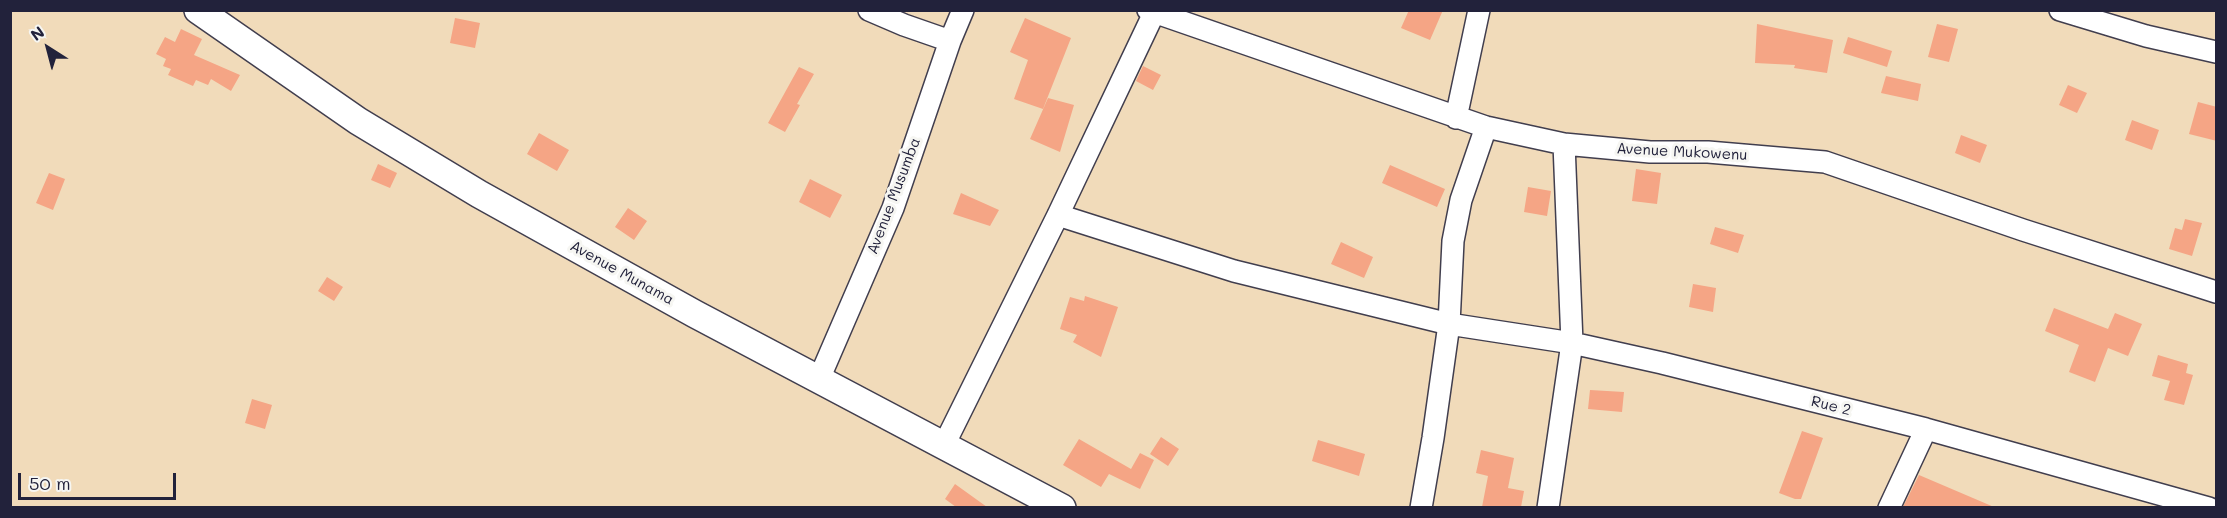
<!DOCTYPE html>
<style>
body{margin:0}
#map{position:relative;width:2227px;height:518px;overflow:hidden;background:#f1dbba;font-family:Mali,sans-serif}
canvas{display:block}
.frame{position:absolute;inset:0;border:12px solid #22223b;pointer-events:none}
.north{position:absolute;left:18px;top:18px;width:60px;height:60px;-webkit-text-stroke:4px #f6f6f2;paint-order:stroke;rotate:324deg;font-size:16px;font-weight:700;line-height:24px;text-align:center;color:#22223b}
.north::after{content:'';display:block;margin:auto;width:21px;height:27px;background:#22223b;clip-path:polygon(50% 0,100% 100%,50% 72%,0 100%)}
.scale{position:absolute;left:18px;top:473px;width:158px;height:27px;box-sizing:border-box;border:3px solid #22223b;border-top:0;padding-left:8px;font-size:18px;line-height:21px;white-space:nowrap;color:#22223b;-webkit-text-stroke:4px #f6f6f2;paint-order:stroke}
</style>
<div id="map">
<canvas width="2227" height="518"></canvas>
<div class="frame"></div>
<div class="north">N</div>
<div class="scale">50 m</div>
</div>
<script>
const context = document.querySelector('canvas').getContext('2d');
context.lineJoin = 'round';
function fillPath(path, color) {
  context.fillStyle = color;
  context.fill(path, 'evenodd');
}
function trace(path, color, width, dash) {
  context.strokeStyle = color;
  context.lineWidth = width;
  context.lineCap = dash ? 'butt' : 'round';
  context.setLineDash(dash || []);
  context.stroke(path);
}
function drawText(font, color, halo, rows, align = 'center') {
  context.font = font + ' Mali,sans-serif';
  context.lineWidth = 6;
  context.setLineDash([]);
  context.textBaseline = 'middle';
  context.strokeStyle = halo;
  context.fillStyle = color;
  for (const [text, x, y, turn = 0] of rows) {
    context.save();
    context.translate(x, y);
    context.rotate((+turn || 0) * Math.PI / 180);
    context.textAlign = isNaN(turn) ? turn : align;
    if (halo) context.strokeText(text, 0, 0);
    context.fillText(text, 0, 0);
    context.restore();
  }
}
fillPath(new Path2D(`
 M 1409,10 L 1443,10 L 1430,40 L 1401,28 Z
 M 455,18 L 480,23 L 475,48 L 450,43 Z
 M 1025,18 L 1071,38 L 1043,109 L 1014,99 L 1028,60 L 1010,52 Z
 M 1757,24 L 1833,40 L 1827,73 L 1794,68 L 1795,65 L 1755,63 Z
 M 1937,24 L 1958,29 L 1949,62 L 1928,57 Z
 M 181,29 L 202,39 L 194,55 L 240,75 L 231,91 L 211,79 L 208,85 L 196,80 L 193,86 L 168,75 L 171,69 L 163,66 L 166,59 L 156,54 L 165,37 L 175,42 Z
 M 1848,37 L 1892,51 L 1887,67 L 1843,53 Z
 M 1143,66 L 1161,75 L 1153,90 L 1136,81 Z
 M 799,67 L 814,74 L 797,104 L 800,105 L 785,132 L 768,123 Z
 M 1886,76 L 1921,84 L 1918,101 L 1881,93 Z
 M 2068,85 L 2087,93 L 2077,113 L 2059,105 Z
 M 1048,98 L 1074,105 L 1060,152 L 1030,139 Z
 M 2198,102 L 2217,107 L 2217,141 L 2189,134 Z
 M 2132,120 L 2159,130 L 2152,150 L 2125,140 Z
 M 539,133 L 569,150 L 557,171 L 527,154 Z
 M 1961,135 L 1987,145 L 1980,163 L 1955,153 Z
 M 378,164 L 397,173 L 390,188 L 371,180 Z
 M 1390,165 L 1445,189 L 1437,207 L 1382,183 Z
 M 1636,169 L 1661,173 L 1657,204 L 1632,201 Z
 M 49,173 L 65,179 L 53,210 L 36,203 Z
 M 810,179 L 842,195 L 830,218 L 799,202 Z
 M 1528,187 L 1551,191 L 1547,216 L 1524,212 Z
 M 961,193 L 999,210 L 990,226 L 953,214 Z
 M 628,208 L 647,221 L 634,240 L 615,227 Z
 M 2185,219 L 2202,223 L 2192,256 L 2169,249 L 2175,228 L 2182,230 Z
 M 1715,227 L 1744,235 L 1738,253 L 1710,244 Z
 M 1341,242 L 1373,257 L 1364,278 L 1331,264 Z
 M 327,277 L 343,287 L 334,301 L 318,291 Z
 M 1693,284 L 1716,288 L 1713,312 L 1689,307 Z
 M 1085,296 L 1118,307 L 1101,357 L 1073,342 L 1077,335 L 1060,329 L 1070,297 L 1084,301 Z
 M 2054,308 L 2108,329 L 2115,313 L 2142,324 L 2128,356 L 2108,348 L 2095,382 L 2069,372 L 2079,345 L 2045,331 Z
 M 2158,355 L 2188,364 L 2186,373 L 2193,375 L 2184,405 L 2164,400 L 2170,381 L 2152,376 Z
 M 1590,390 L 1624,392 L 1622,412 L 1588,409 Z
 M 252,399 L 272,405 L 265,429 L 245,423 Z
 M 1802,431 L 1823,438 L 1801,499 L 1795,499 L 1779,493 Z
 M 1161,437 L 1179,449 L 1168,466 L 1150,454 Z
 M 1079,439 L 1131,469 L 1140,453 L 1154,460 L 1140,489 L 1109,474 L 1101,487 L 1063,465 Z
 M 1318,440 L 1365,454 L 1359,476 L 1312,461 Z
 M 1481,450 L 1514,458 L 1508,488 L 1524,491 L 1521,507 L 1482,507 L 1488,476 L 1476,473 Z
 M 1919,475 L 1994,507 L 1903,507 Z
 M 955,484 L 987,507 L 956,507 L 945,499 Z`), '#f5a585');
const minor = new Path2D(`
 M 869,10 L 904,25 L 950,41
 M 1148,10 L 1486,127 L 1564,144 L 1650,152 L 1708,152 L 1825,162 L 2023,230 L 2216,292
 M 2060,10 L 2146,36 L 2216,52
 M 1456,118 L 1479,10
 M 1058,215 L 1234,271 L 1449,324 L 1572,343 L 1662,363 L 1926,429 L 2209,508
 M 819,379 L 893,208 L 950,41 L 963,10
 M 944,445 L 1058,215 L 1154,13
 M 1421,508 L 1433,438 L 1449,324 L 1453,241 L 1461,200 L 1486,127
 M 1548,508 L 1572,343 L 1564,144
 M 1889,508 L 1926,429`);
const tertiary = new Path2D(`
 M 198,10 L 358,121 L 479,194 L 695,314 L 1062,508`);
trace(minor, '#413e4e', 24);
trace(tertiary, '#413e4e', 30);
trace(minor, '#fff', 21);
trace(tertiary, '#fff', 27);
drawText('15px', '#22223b', '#f6f6f2', [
 ["Avenue Mukowenu",1682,152,3],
 ["Avenue Musumba",894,196,-69],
 ["Avenue Munama",622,273,29],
 ["Rue 2",1831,406,14]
]);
</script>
